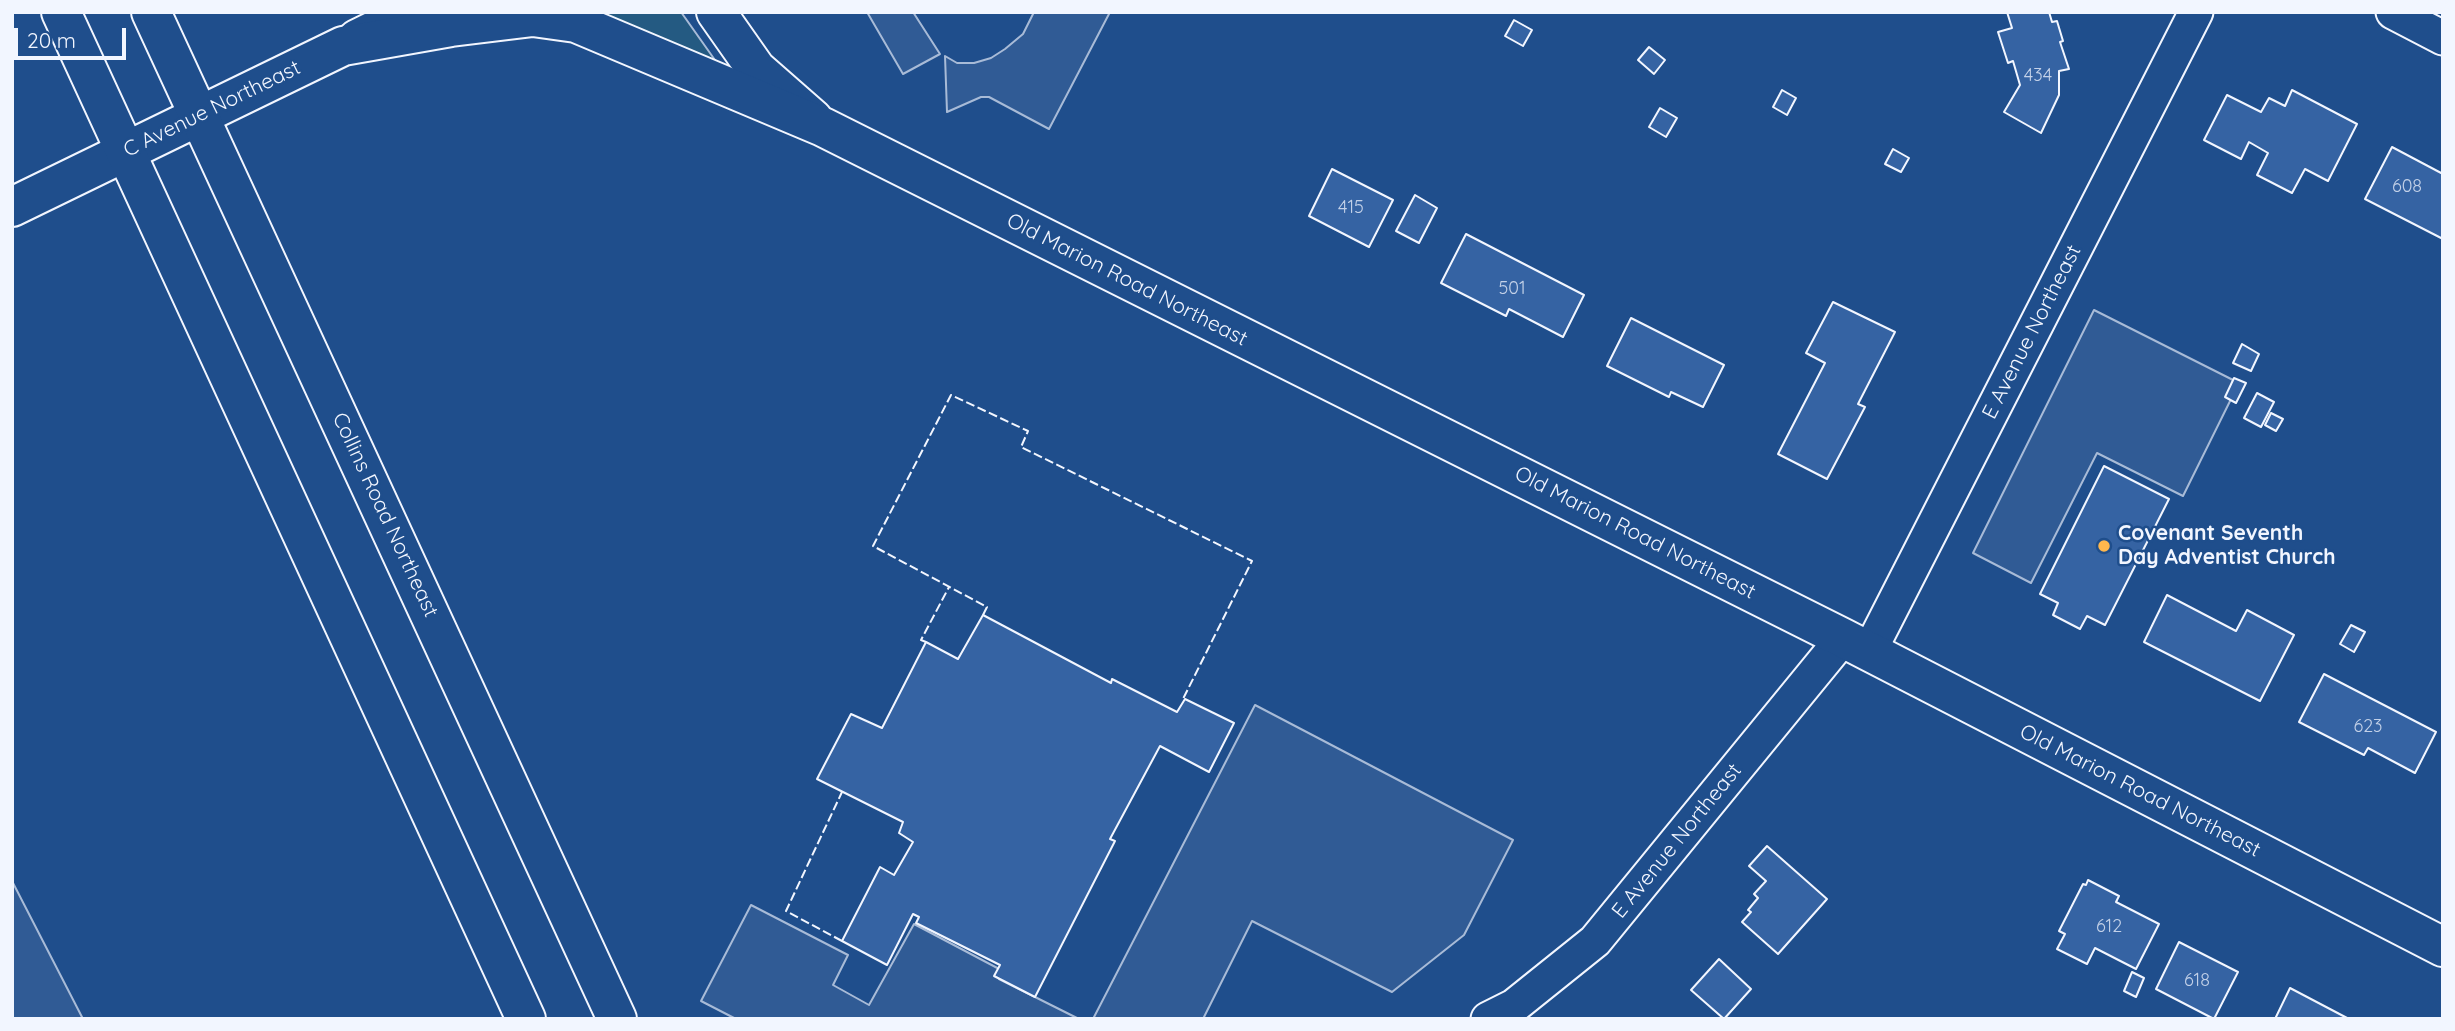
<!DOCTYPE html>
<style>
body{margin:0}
#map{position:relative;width:2455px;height:1031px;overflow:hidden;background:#1f4e8c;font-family:Quicksand,sans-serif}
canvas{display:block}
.frame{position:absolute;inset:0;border:14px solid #f2f6ff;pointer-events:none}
.scale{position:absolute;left:14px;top:28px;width:112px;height:32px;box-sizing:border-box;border:4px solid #f2f6ff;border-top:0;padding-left:9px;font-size:21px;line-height:24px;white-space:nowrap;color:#f2f6ff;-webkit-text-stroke:5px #1f4e8c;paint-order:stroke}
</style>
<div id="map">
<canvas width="2455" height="1031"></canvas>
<div class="frame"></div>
<div class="scale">20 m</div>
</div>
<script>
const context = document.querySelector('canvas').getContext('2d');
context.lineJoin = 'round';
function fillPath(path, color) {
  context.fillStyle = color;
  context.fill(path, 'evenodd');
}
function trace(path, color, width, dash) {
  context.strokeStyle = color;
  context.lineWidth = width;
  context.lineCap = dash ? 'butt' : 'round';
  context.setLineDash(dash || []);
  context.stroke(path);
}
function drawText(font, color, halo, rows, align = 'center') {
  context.font = font + ' Quicksand,sans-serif';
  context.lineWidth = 5;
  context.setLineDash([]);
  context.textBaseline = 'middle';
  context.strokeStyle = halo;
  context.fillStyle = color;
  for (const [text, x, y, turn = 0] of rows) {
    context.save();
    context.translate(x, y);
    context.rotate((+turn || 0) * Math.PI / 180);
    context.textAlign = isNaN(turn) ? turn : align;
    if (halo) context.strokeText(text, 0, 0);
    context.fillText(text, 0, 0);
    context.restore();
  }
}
const green = new Path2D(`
 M 597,12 L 681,12 L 722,70 Z`);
fillPath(green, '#245a82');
trace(green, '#a8bbd7', 2);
const parking = new Path2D(`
 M 867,12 L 913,12 L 940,54 L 903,74 Z
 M 1034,12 L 1110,12 L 1049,129 L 989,97 L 981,97 L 947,112 L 945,56 L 957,63 L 974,63 L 991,58 L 1005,49 L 1023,34 Z
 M 2094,310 L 2239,383 L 2183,496 L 2097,453 L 2031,583 L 1973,553 Z
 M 1255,705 L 1513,840 L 1464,935 L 1392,992 L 1252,921 L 1203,1019 L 1093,1019 Z
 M 12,881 L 83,1019 L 12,1019 Z
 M 751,905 L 848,955 L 833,985 L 869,1005 L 914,924 L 1003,971 L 999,979 L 1079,1019 L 736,1019 L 701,1001 Z`);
fillPath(parking, '#305b95');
trace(parking, '#a8bbd7', 2);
const building = new Path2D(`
 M 2007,12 L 2049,12 L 2052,22 L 2057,21 L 2063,41 L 2060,42 L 2069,69 L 2059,71 L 2059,95 L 2041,133 L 2004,112 L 2020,85 L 2013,61 L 2008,63 L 1998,32 L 2012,28 Z
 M 1514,20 L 1532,30 L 1523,46 L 1505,36 Z
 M 1649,47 L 1665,60 L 1654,74 L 1638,60 Z
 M 1782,90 L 1796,98 L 1787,115 L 1773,107 Z
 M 2292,90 L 2357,124 L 2328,181 L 2305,169 L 2292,193 L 2257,175 L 2268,153 L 2249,142 L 2241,159 L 2204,140 L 2227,95 L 2261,112 L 2269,98 L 2285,106 Z
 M 1660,108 L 1677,118 L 1666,137 L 1649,127 Z
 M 2392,147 L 2443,174 L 2443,239 L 2365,199 Z
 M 1893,149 L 1909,158 L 1901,172 L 1885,164 Z
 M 1332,169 L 1393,200 L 1369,247 L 1309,216 Z
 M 1415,195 L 1437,208 L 1419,243 L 1396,231 Z
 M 1466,234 L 1584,295 L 1563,337 L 1509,309 L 1506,316 L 1441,283 Z
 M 1833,302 L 1895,332 L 1858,404 L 1865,407 L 1827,479 L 1778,454 L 1825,363 L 1806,353 Z
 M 1631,318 L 1724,365 L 1703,407 L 1671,392 L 1669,397 L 1607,366 Z
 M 2242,344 L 2259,354 L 2251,371 L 2233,363 Z
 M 2234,378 L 2246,383 L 2236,403 L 2225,397 Z
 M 2257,393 L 2274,402 L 2261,427 L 2244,418 Z
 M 2271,413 L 2283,419 L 2276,431 L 2265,425 Z
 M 2104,466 L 2169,499 L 2105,625 L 2087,616 L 2080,629 L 2053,615 L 2058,603 L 2040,594 Z
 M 2167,595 L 2236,631 L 2247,610 L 2294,635 L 2260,701 L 2144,642 Z
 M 983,615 L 1111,683 L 1112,679 L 1177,712 L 1185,699 L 1234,723 L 1209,772 L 1160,746 L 1110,839 L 1115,841 L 1035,997 L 994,976 L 1000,965 L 916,923 L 919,917 L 913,914 L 887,965 L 842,941 L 880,867 L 894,875 L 913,842 L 899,833 L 903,822 L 817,779 L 851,714 L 882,728 L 926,642 L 958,659 Z
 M 2351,625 L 2365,632 L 2354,652 L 2340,644 Z
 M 2324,674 L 2436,732 L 2415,773 L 2368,748 L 2364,755 L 2299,722 Z
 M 1767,846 L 1827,899 L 1778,954 L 1742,922 L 1751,912 L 1748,910 L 1758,898 L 1754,894 L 1766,881 L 1749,866 Z
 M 2088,880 L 2119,896 L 2116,902 L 2159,924 L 2136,969 L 2095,948 L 2087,964 L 2057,949 L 2065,934 L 2059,931 L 2083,884 L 2086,885 Z
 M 2179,942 L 2238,972 L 2214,1019 L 2156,989 Z
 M 1719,959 L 1751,989 L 1724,1019 L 1691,990 Z
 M 2132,972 L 2144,978 L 2136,997 L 2124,991 Z
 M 2290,988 L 2349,1019 L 2275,1019 Z`);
fillPath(building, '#3563a3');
trace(building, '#f2f6ff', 2);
const minor = new Path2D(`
 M 2393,12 L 2443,38
 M 1869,652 L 2196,12
 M 1488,1019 L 1514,1006 L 1595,941 L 1843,638`);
const tertiary = new Path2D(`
 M 716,12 L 756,69 L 813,119
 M 357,39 L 412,12`);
const secondary = new Path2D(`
 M 12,207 L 343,46 L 451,27 L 533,17 L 576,23 L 823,127 L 1843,638 L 2443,947`);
const trunk = new Path2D(`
 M 61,12 L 526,1019
 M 151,12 L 617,1019`);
trace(minor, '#f2f6ff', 37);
trace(tertiary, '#f2f6ff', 42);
trace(secondary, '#f2f6ff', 42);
trace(trunk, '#f2f6ff', 42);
trace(minor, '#1f4e8c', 33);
trace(tertiary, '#1f4e8c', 38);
trace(secondary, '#1f4e8c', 38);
trace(trunk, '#1f4e8c', 38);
trace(new Path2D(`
 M 983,615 L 987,607 L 873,546 L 951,395 L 1028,431 L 1021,447 L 1252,561 L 1182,701
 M 926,642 L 921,640 L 949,587
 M 842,941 L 786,911 L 842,792`), '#f2f6ff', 2, [9, 3.5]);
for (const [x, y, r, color] of [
 [2104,546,7,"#ffb74d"]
]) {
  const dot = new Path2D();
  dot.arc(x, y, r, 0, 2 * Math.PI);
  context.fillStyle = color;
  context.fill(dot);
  trace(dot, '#1f4e8c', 2.5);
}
drawText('18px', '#c3d1e8', null, [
 ["434",2038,76],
 ["608",2407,187],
 ["415",1351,208],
 ["501",1512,289],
 ["623",2368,727],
 ["612",2109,927],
 ["618",2197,981]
]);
drawText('21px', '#f2f6ff', '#1f4e8c', [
 ["C Avenue Northeast",212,109,-26],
 ["Old Marion Road Northeast",1127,280,27],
 ["E Avenue Northeast",2032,332,-63],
 ["Collins Road Northeast",385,515,65],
 ["Old Marion Road Northeast",1635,533,27],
 ["Old Marion Road Northeast",2140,791,27],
 ["E Avenue Northeast",1677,841,-51]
]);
drawText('bold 21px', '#f2f6ff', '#1f4e8c', [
 ["Covenant Seventh",2118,534],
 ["Day Adventist Church",2118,558]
], 'left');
</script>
